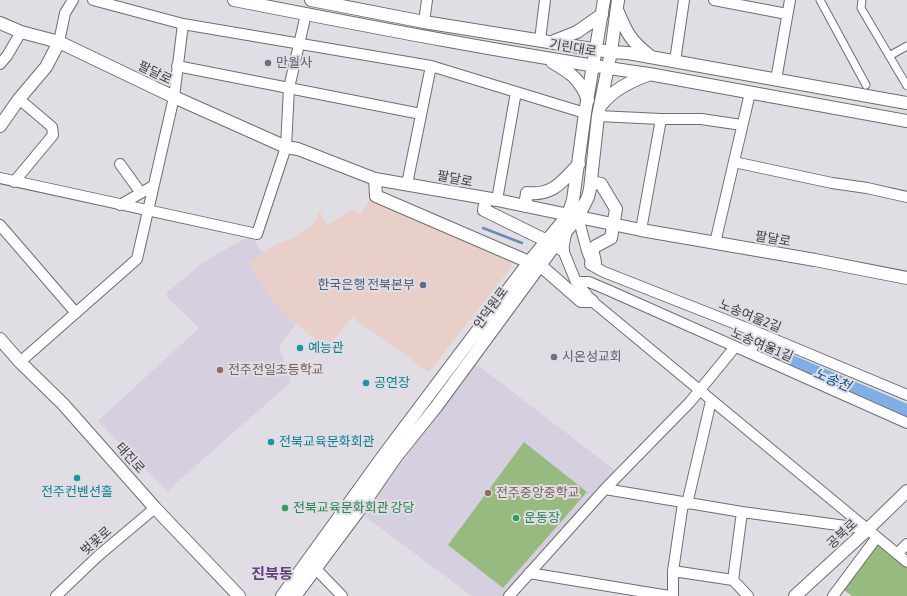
<!DOCTYPE html>
<meta charset="utf-8">
<style>
body{margin:0}
canvas{display:block;background:#e0dde5}
</style>
<canvas width="907" height="596"></canvas>
<script>
const context = document.querySelector('canvas').getContext('2d');
context.lineJoin = 'round';
function fillPath(path, color) {
  context.fillStyle = color;
  context.fill(path, 'evenodd');
}
function trace(path, color, width, dash) {
  context.strokeStyle = color;
  context.lineWidth = width;
  context.lineCap = dash ? 'butt' : 'round';
  context.setLineDash(dash || []);
  context.stroke(path);
}
function drawText(font, color, halo, rows, align = 'center') {
  context.font = font + ' "Asap Condensed","Noto Sans KR",sans-serif';
  context.lineWidth = 4;
  context.setLineDash([]);
  context.textBaseline = 'middle';
  context.strokeStyle = halo;
  context.fillStyle = color;
  for (const [text, x, y, turn = 0] of rows) {
    context.save();
    context.translate(x, y);
    context.rotate((+turn || 0) * Math.PI / 180);
    context.textAlign = isNaN(turn) ? turn : align;
    if (halo) context.strokeText(text, 0, 0);
    context.fillText(text, 0, 0);
    context.restore();
  }
}
fillPath(new Path2D(`
 M 370,199 L 507,256 L 512,266 L 429,372 L 352,317 L 327,348 L 282,313 L 248,264 L 275,245 L 297,236 L 315,222 L 319,210 L 327,226 L 351,210 L 361,214 Z`), '#e8cfc8');
fillPath(new Path2D(`
 M 249,237 L 254,239 L 260,250 L 264,253 L 248,264 L 282,313 L 296,324 L 279,346 L 291,382 L 176,483 L 168,492 L 98,421 L 199,328 L 169,299 L 166,293 L 203,263 L 226,249 Z
 M 476,364 L 616,471 L 503,596 L 472,596 L 363,515 Z`), '#d5cfdf');
fillPath(new Path2D(`
 M 524,442 L 587,492 L 503,588 L 448,545 Z
 M 877,537 L 907,562 L 907,596 L 852,596 L 840,587 Z`), '#97bb7e');
trace(new Path2D(`
 M 483,228 L 522,243
 M 758,348 L 762,350`), '#6a8db4', 2.5);
trace(new Path2D(`
 M 762,350 L 907,412`), '#7eb0e6', 15);
const pedestrian = new Path2D(`
 M 820,0 L 866,85
 M 862,0 L 861,8 L 907,86
 M 889,56 L 907,46`);
const minor = new Path2D(`
 M 93,0 L 183,24 L 431,66 L 585,113
 M 714,0 L 787,14
 M 424,22 L 427,0
 M 540,40 L 545,0
 M 59,42 L 65,13 L 73,0
 M 675,61 L 684,0
 M 0,64 L 7,56 L 21,32
 M 177,66 L 421,114
 M 776,80 L 790,0
 M 598,116 L 661,119 L 641,230
 M 661,119 L 701,119 L 742,125
 M 734,162 L 832,183 L 867,188 L 907,197
 M 120,164 L 141,193
 M 0,178 L 257,234 L 286,147 L 289,88 L 306,14
 M 14,182 L 53,135 L 52,127 L 19,99
 M 407,184 L 431,66
 M 497,200 L 516,92
 M 120,205 L 153,186
 M 578,217 L 587,251 L 593,266 L 604,272 L 759,333 L 907,395
 M 0,225 L 76,313
 M 567,229 L 563,250 L 576,282 L 592,301 L 907,562
 M 715,243 L 750,93
 M 576,282 L 589,282 L 608,290 L 907,423
 M 750,353 L 759,333
 M 20,362 L 137,259 L 174,97 L 183,24
 M 605,489 L 742,512 L 868,529
 M 687,504 L 711,401
 M 742,512 L 733,580 L 748,596
 M 897,554 L 907,544
 M 315,568 L 342,596
 M 673,571 L 733,580
 M 529,573 L 669,596
 M 56,596 L 98,556 L 155,508
 M 509,596 L 605,489 L 690,402 L 735,347
 M 673,596 L 673,571 L 683,503
 M 833,596 L 877,537`);
const tertiary = new Path2D(`
 M 234,0 C 372,27 510,54 649,74 L 907,121
 M 311,0 L 424,22 L 611,52 L 628,53 L 907,103
 M 618,12 C 627,34 631,41 650,56
 M 0,23 L 21,32 L 59,42 L 174,97 L 286,147 L 298,149 L 375,179 L 497,200 L 641,230 L 815,260 L 907,278
 M 554,41 L 577,32 L 597,18 L 602,15
 M 552,62 C 571,73 580,79 588,100
 M 602,104 C 614,89 631,81 648,75
 M 0,126 L 19,99 L 46,67 L 59,42
 M 375,179 L 376,196 L 529,262
 M 591,182 L 601,184 L 616,209 L 611,238 L 596,246 L 592,249 L 595,262 L 591,264
 M 486,199 L 484,210 L 547,241 L 563,250
 M 525,206 L 527,193 C 554,196 563,180 579,164
 M 541,266 L 581,301 L 592,301
 M 0,339 L 20,362 L 63,404 L 155,508 L 239,596
 M 282,596 L 386,452 L 529,262 L 568,215 L 573,200 L 585,113 L 604,0
 M 295,596 L 357,513 L 396,457 L 436,407 L 555,245 L 578,217 L 588,197 L 590,189 L 598,116 L 611,52 L 618,0
 M 795,596 L 868,529 L 907,491`);
trace(pedestrian, '#6f6d74', 9);
trace(minor, '#6f6d74', 12);
trace(tertiary, '#6f6d74', 14);
trace(pedestrian, '#fff', 7);
trace(minor, '#fff', 10);
trace(tertiary, '#fff', 12);
for (const [x, y, r, color] of [
 [268,63,4,"#6b7280"],
 [423,285,4,"#5c6f8a"],
 [300,348,4,"#0f9aa8"],
 [554,357,4,"#6b7280"],
 [220,370,4,"#8d6e63"],
 [366,383,4,"#0f9aa8"],
 [271,442,4,"#0f9aa8"],
 [77,478,4,"#0f9aa8"],
 [488,493,4,"#8d6e63"],
 [285,508,4,"#2e9e5b"],
 [516,518,4,"#2e9e5b"]
]) {
  const dot = new Path2D();
  dot.arc(x, y, r, 0, 2 * Math.PI);
  context.fillStyle = color;
  context.fill(dot);
  trace(dot, '#e0dde5', 1.5);
}
drawText('13px', '#3d3c3f', '#e0dde5', [
 ["기린대로",573,48,10],
 ["팔달로",155,73,26],
 ["팔달로",455,179,11],
 ["팔달로",773,239,10],
 ["안덕원로",491,308,-54],
 ["노송여울2길",750,316,22],
 ["노송여울1길",762,345,23],
 ["태진로",130,458,48],
 ["공북로",842,534,-43],
 ["벚꽃로",96,541,-41]
]);
drawText('13px', '#5b616d', '#e0dde5', [
 ["만월사",276,63],
 ["시온성교회",562,357]
], 'left');
drawText('13px', '#4e5e75', '#e0dde5', [
 ["한국은행 전북본부",415,285]
], 'right');
drawText('13px', '#0d838f', '#e0dde5', [
 ["예능관",308,348],
 ["공연장",374,383],
 ["전북교육문화회관",279,442],
 ["전주컨벤션홀",77,492,"center"]
], 'left');
drawText('13px', '#785e54', '#e0dde5', [
 ["전주전일초등학교",228,370],
 ["전주중앙중학교",496,493]
], 'left');
drawText('13px', '#27864d', '#e0dde5', [
 ["전북교육문화회관 강당",293,508],
 ["운동장",524,518]
], 'left');
drawText('italic 14px', '#025394', '#e0dde5', [
 ["노송천",832,380,23]
]);
drawText('bold 15px', '#62427e', '#e0dde5', [
 ["진북동",272,574]
]);
</script>
